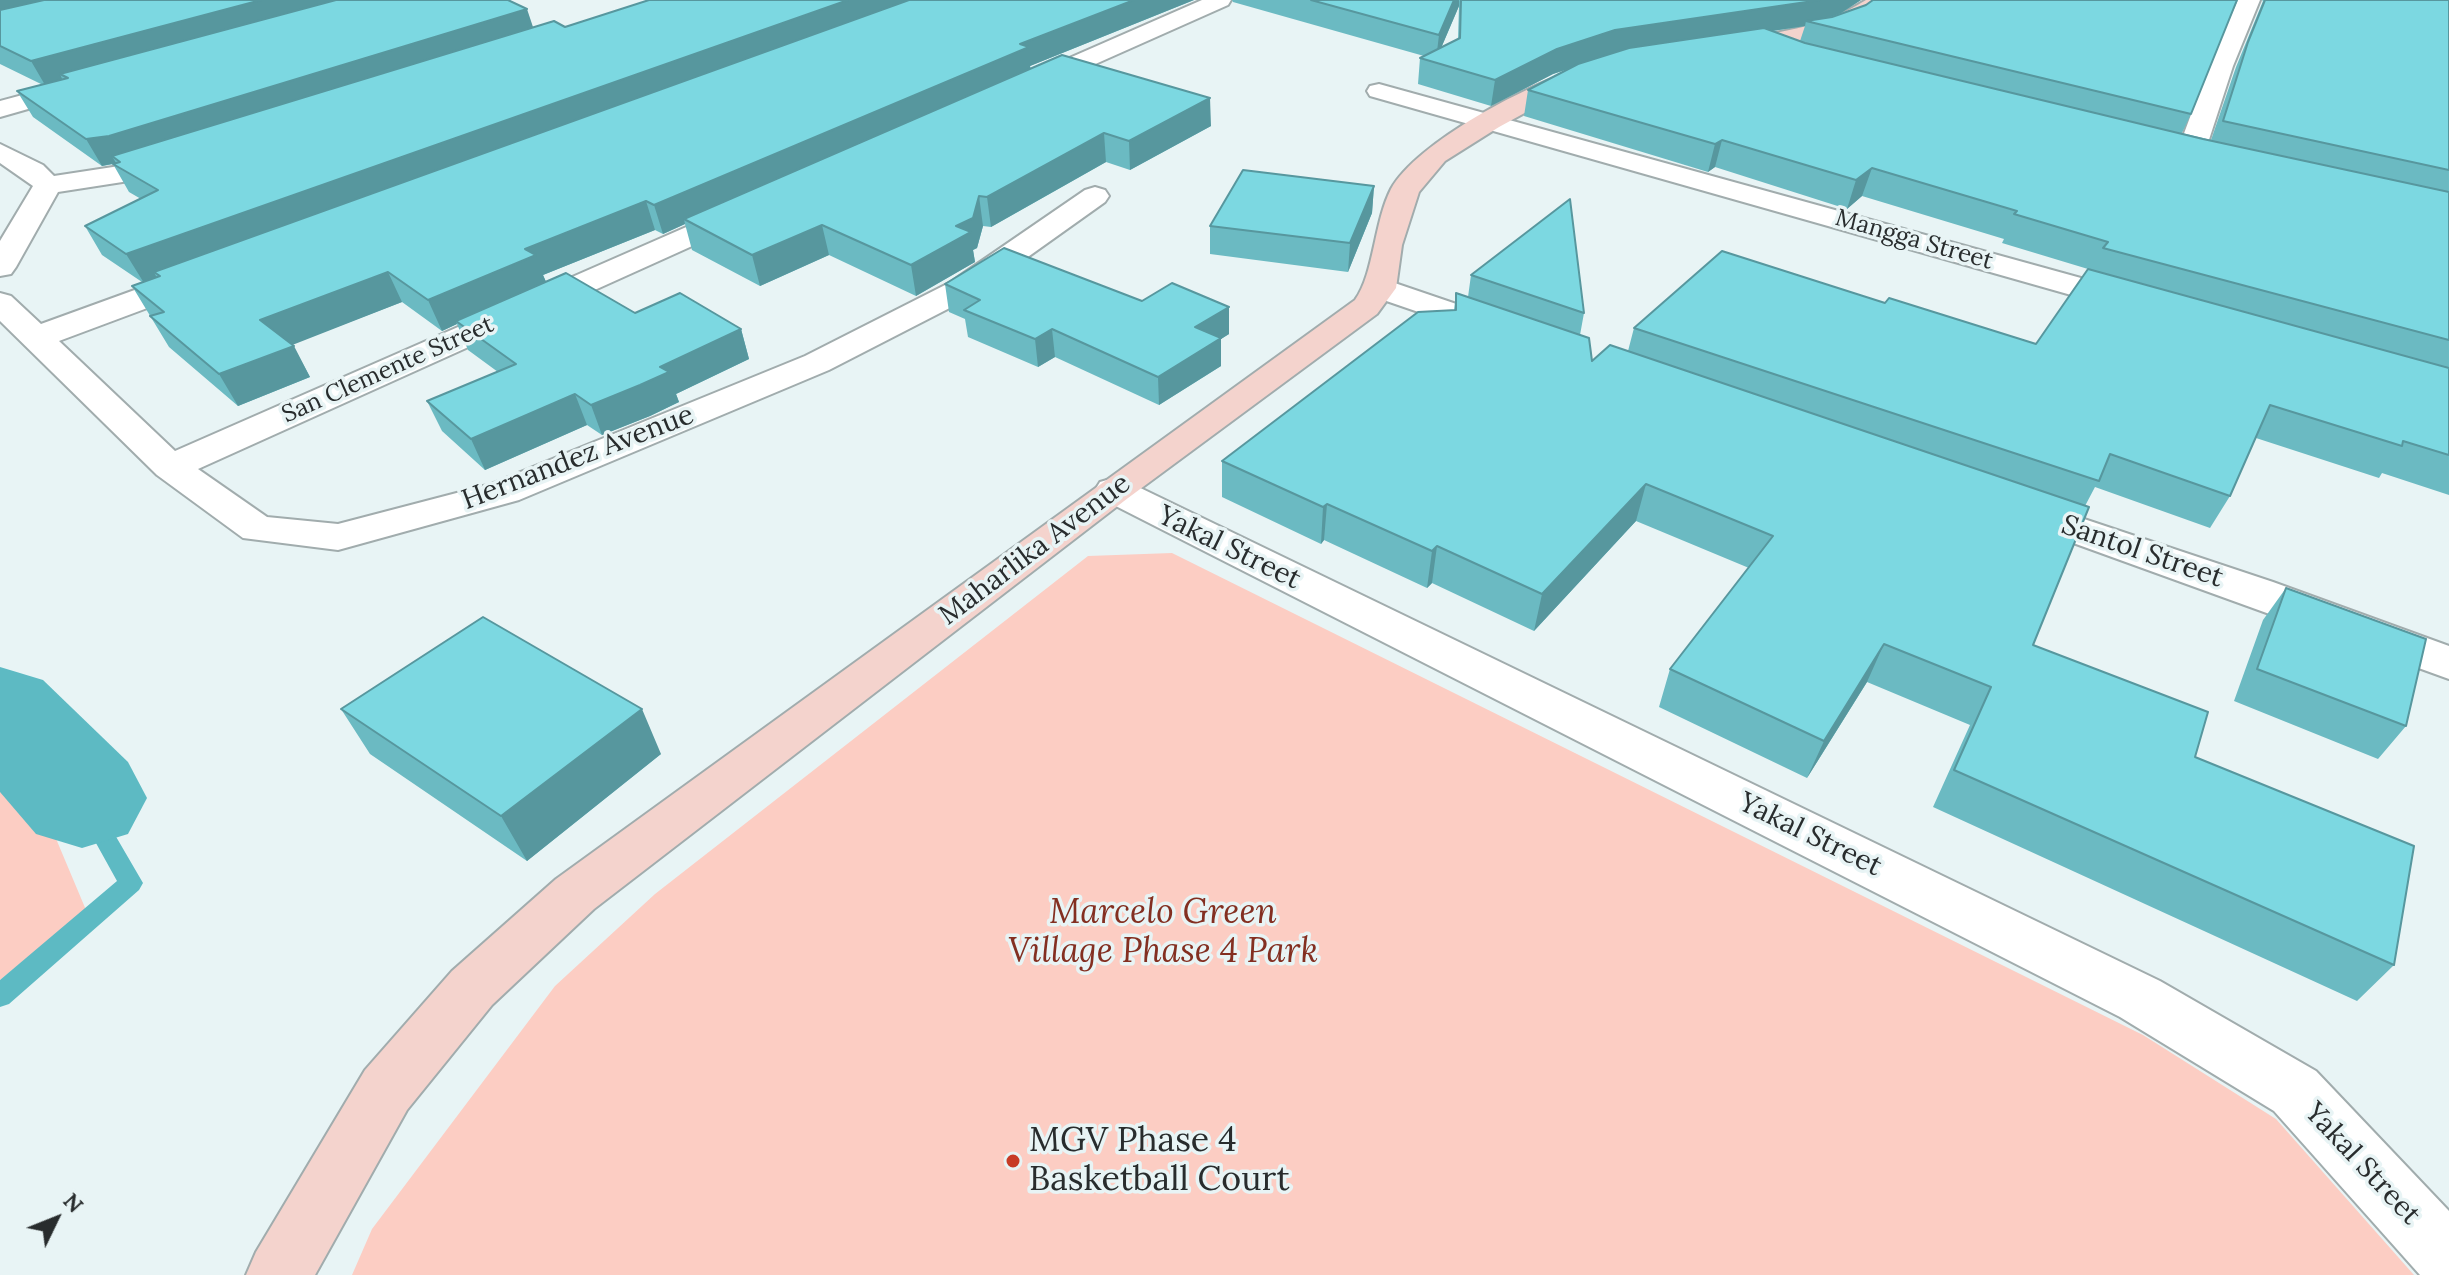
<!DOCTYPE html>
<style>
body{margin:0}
#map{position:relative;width:2449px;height:1275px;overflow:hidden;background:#e8f4f5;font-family:Lora,serif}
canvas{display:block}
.north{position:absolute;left:16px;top:1179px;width:80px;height:80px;-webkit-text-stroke:6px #e8f4f5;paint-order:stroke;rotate:47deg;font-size:22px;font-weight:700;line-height:32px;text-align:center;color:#282c2d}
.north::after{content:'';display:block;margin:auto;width:28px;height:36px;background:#282c2d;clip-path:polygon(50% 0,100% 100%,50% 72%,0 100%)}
</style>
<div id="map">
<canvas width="2449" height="1275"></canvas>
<div class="north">N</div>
</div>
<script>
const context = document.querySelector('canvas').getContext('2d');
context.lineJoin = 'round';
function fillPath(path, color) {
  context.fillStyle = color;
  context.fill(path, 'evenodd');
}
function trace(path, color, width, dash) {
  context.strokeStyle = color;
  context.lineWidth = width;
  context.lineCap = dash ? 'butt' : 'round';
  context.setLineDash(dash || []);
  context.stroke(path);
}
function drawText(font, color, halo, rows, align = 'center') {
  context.font = font + ' Lora,serif';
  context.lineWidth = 7;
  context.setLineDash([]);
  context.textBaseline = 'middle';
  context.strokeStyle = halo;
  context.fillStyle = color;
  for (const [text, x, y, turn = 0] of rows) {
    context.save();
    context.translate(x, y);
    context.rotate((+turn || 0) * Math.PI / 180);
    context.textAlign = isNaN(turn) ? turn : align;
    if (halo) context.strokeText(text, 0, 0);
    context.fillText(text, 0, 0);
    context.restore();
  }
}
fillPath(new Path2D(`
 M 1172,553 L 2143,1035 L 2276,1119 L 2414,1275 L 352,1275 L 372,1229 L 555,986 L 655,894 L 1088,556 Z
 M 33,784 L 86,910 L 0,980 L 0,792 Z`), '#fccdc3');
fillPath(new Path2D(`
 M 82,789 L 90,792 L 143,883 L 139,890 L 9,1004 L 0,1007 L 0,980 L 117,881 L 71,798 L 74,792 Z`), '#5dbac3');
fillPath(new Path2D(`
 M 0,667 L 43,680 L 128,762 L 147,798 L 128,834 L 82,848 L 36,834 L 0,792 Z`), '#5dbac3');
const street = new Path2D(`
 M 1202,0 L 1231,0 L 1228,5 L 1037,90 L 1019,90 L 1016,85 L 1019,80 Z
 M 2238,0 L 2260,0 L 2233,66 L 2204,155 L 2200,161 L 2180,161 L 2176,155 L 2209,66 Z
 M 82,79 L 91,81 L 94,86 L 91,91 L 0,117 L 0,101 Z
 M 1379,84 L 2146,296 L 2151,303 L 2146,310 L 2135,313 L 2124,310 L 1370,96 L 1367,91 L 1370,86 Z
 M 0,144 L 43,165 L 54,176 L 126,165 L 178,150 L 188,152 L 192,158 L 188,164 L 129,181 L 58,192 L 16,267 L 11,274 L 0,276 L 0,241 L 33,186 L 0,163 Z
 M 1095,187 L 1105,190 L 1109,196 L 1105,202 L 973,296 L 829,370 L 519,500 L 338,550 L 243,538 L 157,475 L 0,321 L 0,293 L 11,296 L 41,324 L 187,271 L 198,269 L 209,271 L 214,278 L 209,285 L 59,341 L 175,451 L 732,207 L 742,204 L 752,207 L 757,213 L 752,219 L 198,469 L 267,517 L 338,524 L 491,484 L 805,356 L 951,282 L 1085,190 Z
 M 1380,278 L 1515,324 L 1520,331 L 1515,338 L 1503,341 L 1369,295 L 1364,288 L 1369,281 Z
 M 1114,478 L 1128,482 L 2160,981 L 2316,1071 L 2449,1211 L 2449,1275 L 2420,1275 L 2274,1111 L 2120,1017 L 1100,498 L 1095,490 L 1100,482 Z
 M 2021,498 L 2273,582 L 2449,646 L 2449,679 L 2007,519 L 2001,510 L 2007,501 Z`);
const secondary = new Path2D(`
 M 1866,0 L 1892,0 C 1865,36 1777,49 1735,55 L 1727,53 L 1723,48 L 1727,43 C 1780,30 1816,31 1866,0 Z
 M 1582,69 L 1591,71 L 1594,76 L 1591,81 L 1572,87 L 1499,127 L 1445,161 L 1419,192 L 1402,245 L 1396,288 L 1377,314 L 1128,498 L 594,909 L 492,1005 L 407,1110 L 315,1275 L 246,1275 L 256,1252 L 365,1070 L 452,971 L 556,879 L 1355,300 C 1374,274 1374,222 1391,189 C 1416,143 1532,81 1582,69 Z`);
trace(street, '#a1acad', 4);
trace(secondary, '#a1acad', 4);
fillPath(street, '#fff');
fillPath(secondary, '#f4d3cd');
fillPath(new Path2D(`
 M 0,0 L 533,28 L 1194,0 L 1030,66 L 1031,69 L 1211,126 L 1130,170 L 1106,162 L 991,227 L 983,226 L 977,248 L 973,250 L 975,262 L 916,296 L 829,255 L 760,286 L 692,250 L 685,224 L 663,234 L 655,230 L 543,275 L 546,282 L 635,313 L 741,329 L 749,359 L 676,394 L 679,402 L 650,416 L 602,435 L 587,425 L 485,470 L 442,431 L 427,401 L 498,372 L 468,350 L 457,324 L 442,331 L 402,302 L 292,344 L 310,377 L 238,406 L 169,347 L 132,286 L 142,282 L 102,255 L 85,226 L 141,199 L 129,192 L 113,164 L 114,164 L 102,166 L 33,117 L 17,91 L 43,85 L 0,64 Z
 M 1232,0 L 1861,0 L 1841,13 L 1829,18 L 2191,114 L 2182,133 L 2211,140 L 2236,67 L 2263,1 L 2262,0 L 2449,0 L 2449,495 L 2382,473 L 2379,478 L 2256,438 L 2230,496 L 2210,528 L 2095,487 L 2085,506 L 2033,645 L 2195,757 L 2394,965 L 2357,1001 L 1933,807 L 1970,725 L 1867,682 L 1807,778 L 1659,707 L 1670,669 L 1749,568 L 1636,521 L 1534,631 L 1432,583 L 1427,588 L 1324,540 L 1321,544 L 1222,497 L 1222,461 L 1454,310 L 1456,293 L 1468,297 L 1471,275 L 1584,313 L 1580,335 L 1592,361 L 1628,351 L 1634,328 L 1885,303 L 2036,344 L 2088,269 L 2002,243 L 2004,239 L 1862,196 L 1847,209 L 1715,167 L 1708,172 L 1524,116 L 1528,90 L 1568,69 L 1553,74 L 1491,106 L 1418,84 L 1420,58 L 1424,56 L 1233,2 ZM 1459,6 L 1458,39 L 1441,48 ZM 1805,26 L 1800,41 L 1773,31 Z
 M 1374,186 L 1372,213 L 1348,272 L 1210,254 L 1210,226 Z
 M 945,284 L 1142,301 L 1229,307 L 1229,334 L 1221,339 L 1221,366 L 1159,405 L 1055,357 L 1038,367 L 968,337 L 965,319 L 949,312 Z
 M 2286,588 L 2406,726 L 2378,759 L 2234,701 L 2263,620 Z
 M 341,709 L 661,754 L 527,861 L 370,754 Z`), '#6bbac2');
fillPath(new Path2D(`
 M 0,0 L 72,0 L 0,17 Z
 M 261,0 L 357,0 L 60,74 L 63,81 L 45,85 L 31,61 Z
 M 848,0 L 918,0 L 154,272 L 157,278 L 144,283 L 126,254 Z
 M 1134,0 L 1194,0 L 1030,66 L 1031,72 L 684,219 L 685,224 L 663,234 L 654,205 L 1020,44 Z
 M 1454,0 L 1459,0 L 1459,6 L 1436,60 L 1439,35 Z
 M 1820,0 L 1861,0 L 1841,13 L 1814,23 L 1806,21 L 1805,26 L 1610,55 L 1553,74 L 1491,106 L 1495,80 L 1557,49 L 1615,30 Z
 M 527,9 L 535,33 L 112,156 L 116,163 L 102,166 L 86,139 Z
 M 1210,98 L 1211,126 L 1130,170 L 1129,141 Z
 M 1104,133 L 1106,162 L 991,227 L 987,197 Z
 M 1722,140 L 1715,167 L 1708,172 L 1715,144 Z
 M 1872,168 L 1862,196 L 1847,209 L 1856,180 Z
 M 1374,186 L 1372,213 L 1348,272 L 1350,243 Z
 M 979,196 L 983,226 L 977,248 L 973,250 L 975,262 L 916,296 L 911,265 L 956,226 Z
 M 646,201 L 655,230 L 543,275 L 547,284 L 456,321 L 457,324 L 442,331 L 428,300 L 525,249 Z
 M 822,225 L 829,255 L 760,286 L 752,255 Z
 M 388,272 L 402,302 L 277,351 L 260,320 Z
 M 1229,307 L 1229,334 L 1221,339 L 1221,366 L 1159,405 L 1158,377 L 1195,327 Z
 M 741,329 L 749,359 L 676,394 L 679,402 L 650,416 L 602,435 L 591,405 L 660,367 Z
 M 1052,329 L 1055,357 L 1038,367 L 1035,339 Z
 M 294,346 L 310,377 L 238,406 L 219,374 Z
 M 575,394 L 587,425 L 485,470 L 471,439 Z
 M 1646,484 L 1636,521 L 1534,631 L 1542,594 Z
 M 1327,504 L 1324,540 L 1321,544 L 1323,507 Z
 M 1437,546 L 1432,583 L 1427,588 L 1432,551 Z
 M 1884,644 L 1867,682 L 1807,778 L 1824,741 Z
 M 642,709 L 661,754 L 527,861 L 501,816 Z`), '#57979e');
const building = new Path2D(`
 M 44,0 L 261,0 L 31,61 L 0,46 L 0,10 Z
 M 336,0 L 508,0 L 527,9 L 109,136 L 86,139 L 17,91 L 68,78 L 60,74 Z
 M 649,0 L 848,0 L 126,254 L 85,226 L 158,190 L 113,164 L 120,162 L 112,156 L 554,21 L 565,27 Z
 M 909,0 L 1134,0 L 1020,44 L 1029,47 L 654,205 L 646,201 L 525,249 L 536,255 L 428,300 L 388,272 L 260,320 L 294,346 L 219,374 L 150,316 L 164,312 L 132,286 L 160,276 L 154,272 Z
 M 1311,0 L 1454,0 L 1439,35 Z
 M 1461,0 L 1820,0 L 1615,30 L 1557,49 L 1495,80 L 1420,58 L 1460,38 Z
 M 1873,0 L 2237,0 L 2191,114 L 1806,21 L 1832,17 L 1866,5 Z
 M 2265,0 L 2449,0 L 2449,170 L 2223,121 L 2248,42 Z
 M 1764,28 L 1805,43 L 2203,139 L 2449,192 L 2449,340 L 2103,248 L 2108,242 L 2014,214 L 2017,211 L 1872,168 L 1856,180 L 1722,140 L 1715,144 L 1528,90 L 1578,64 L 1629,48 Z
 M 1062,55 L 1210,98 L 1129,141 L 1104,133 L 987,197 L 979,196 L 973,218 L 956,226 L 971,232 L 911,265 L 822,225 L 752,255 L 684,219 Z
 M 1243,170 L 1374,186 L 1350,243 L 1210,226 Z
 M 1570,199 L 1584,313 L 1471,275 Z
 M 1004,248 L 1142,301 L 1172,283 L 1229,307 L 1195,327 L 1221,338 L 1158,377 L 1052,329 L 1035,339 L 964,310 L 980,300 L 945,284 Z
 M 1722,251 L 1885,303 L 1889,298 L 2036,344 L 2088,269 L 2449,368 L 2449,455 L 2403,441 L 2402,446 L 2270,405 L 2230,496 L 2110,454 L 2099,481 L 1634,328 Z
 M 566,273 L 635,313 L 680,293 L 741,329 L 660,367 L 669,372 L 640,385 L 591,405 L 575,394 L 471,439 L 427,401 L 516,364 L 456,321 Z
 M 1456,293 L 1589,338 L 1592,361 L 1610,345 L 2089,507 L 2033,645 L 2208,712 L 2195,757 L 2414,846 L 2394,965 L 1954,770 L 1991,687 L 1884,644 L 1824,741 L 1670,669 L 1773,536 L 1646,484 L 1542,594 L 1437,546 L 1432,551 L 1327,504 L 1323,507 L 1222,461 L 1418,312 L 1456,310 Z
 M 2286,588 L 2426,639 L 2406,726 L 2257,669 Z
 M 483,617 L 642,709 L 501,816 L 341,709 Z`);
fillPath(building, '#7cd8e1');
trace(building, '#57979e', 2);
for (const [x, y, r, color] of [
 [1013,1161,8,"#c73b26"]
]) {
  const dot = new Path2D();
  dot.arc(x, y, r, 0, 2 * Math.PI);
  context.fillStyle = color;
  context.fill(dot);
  trace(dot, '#e8f4f5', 3);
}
drawText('24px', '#282c2d', '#e8f4f5', [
 ["Mangga Street",1914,240,16],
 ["San Clemente Street",388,370,-24]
]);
drawText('28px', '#282c2d', '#e8f4f5', [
 ["Hernandez Avenue",578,458,-21],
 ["Yakal Street",1229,548,26],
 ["Maharlika Avenue",1035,550,-37],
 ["Santol Street",2142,552,19],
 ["Yakal Street",1810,835,26],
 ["Yakal Street",2362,1164,47]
]);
drawText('italic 34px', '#832f21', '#e8f4f5', [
 ["Marcelo Green",1163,913],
 ["Village Phase 4 Park",1163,952]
]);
drawText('34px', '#282c2d', '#e8f4f5', [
 ["MGV Phase 4",1029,1141],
 ["Basketball Court",1029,1180]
], 'left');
</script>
